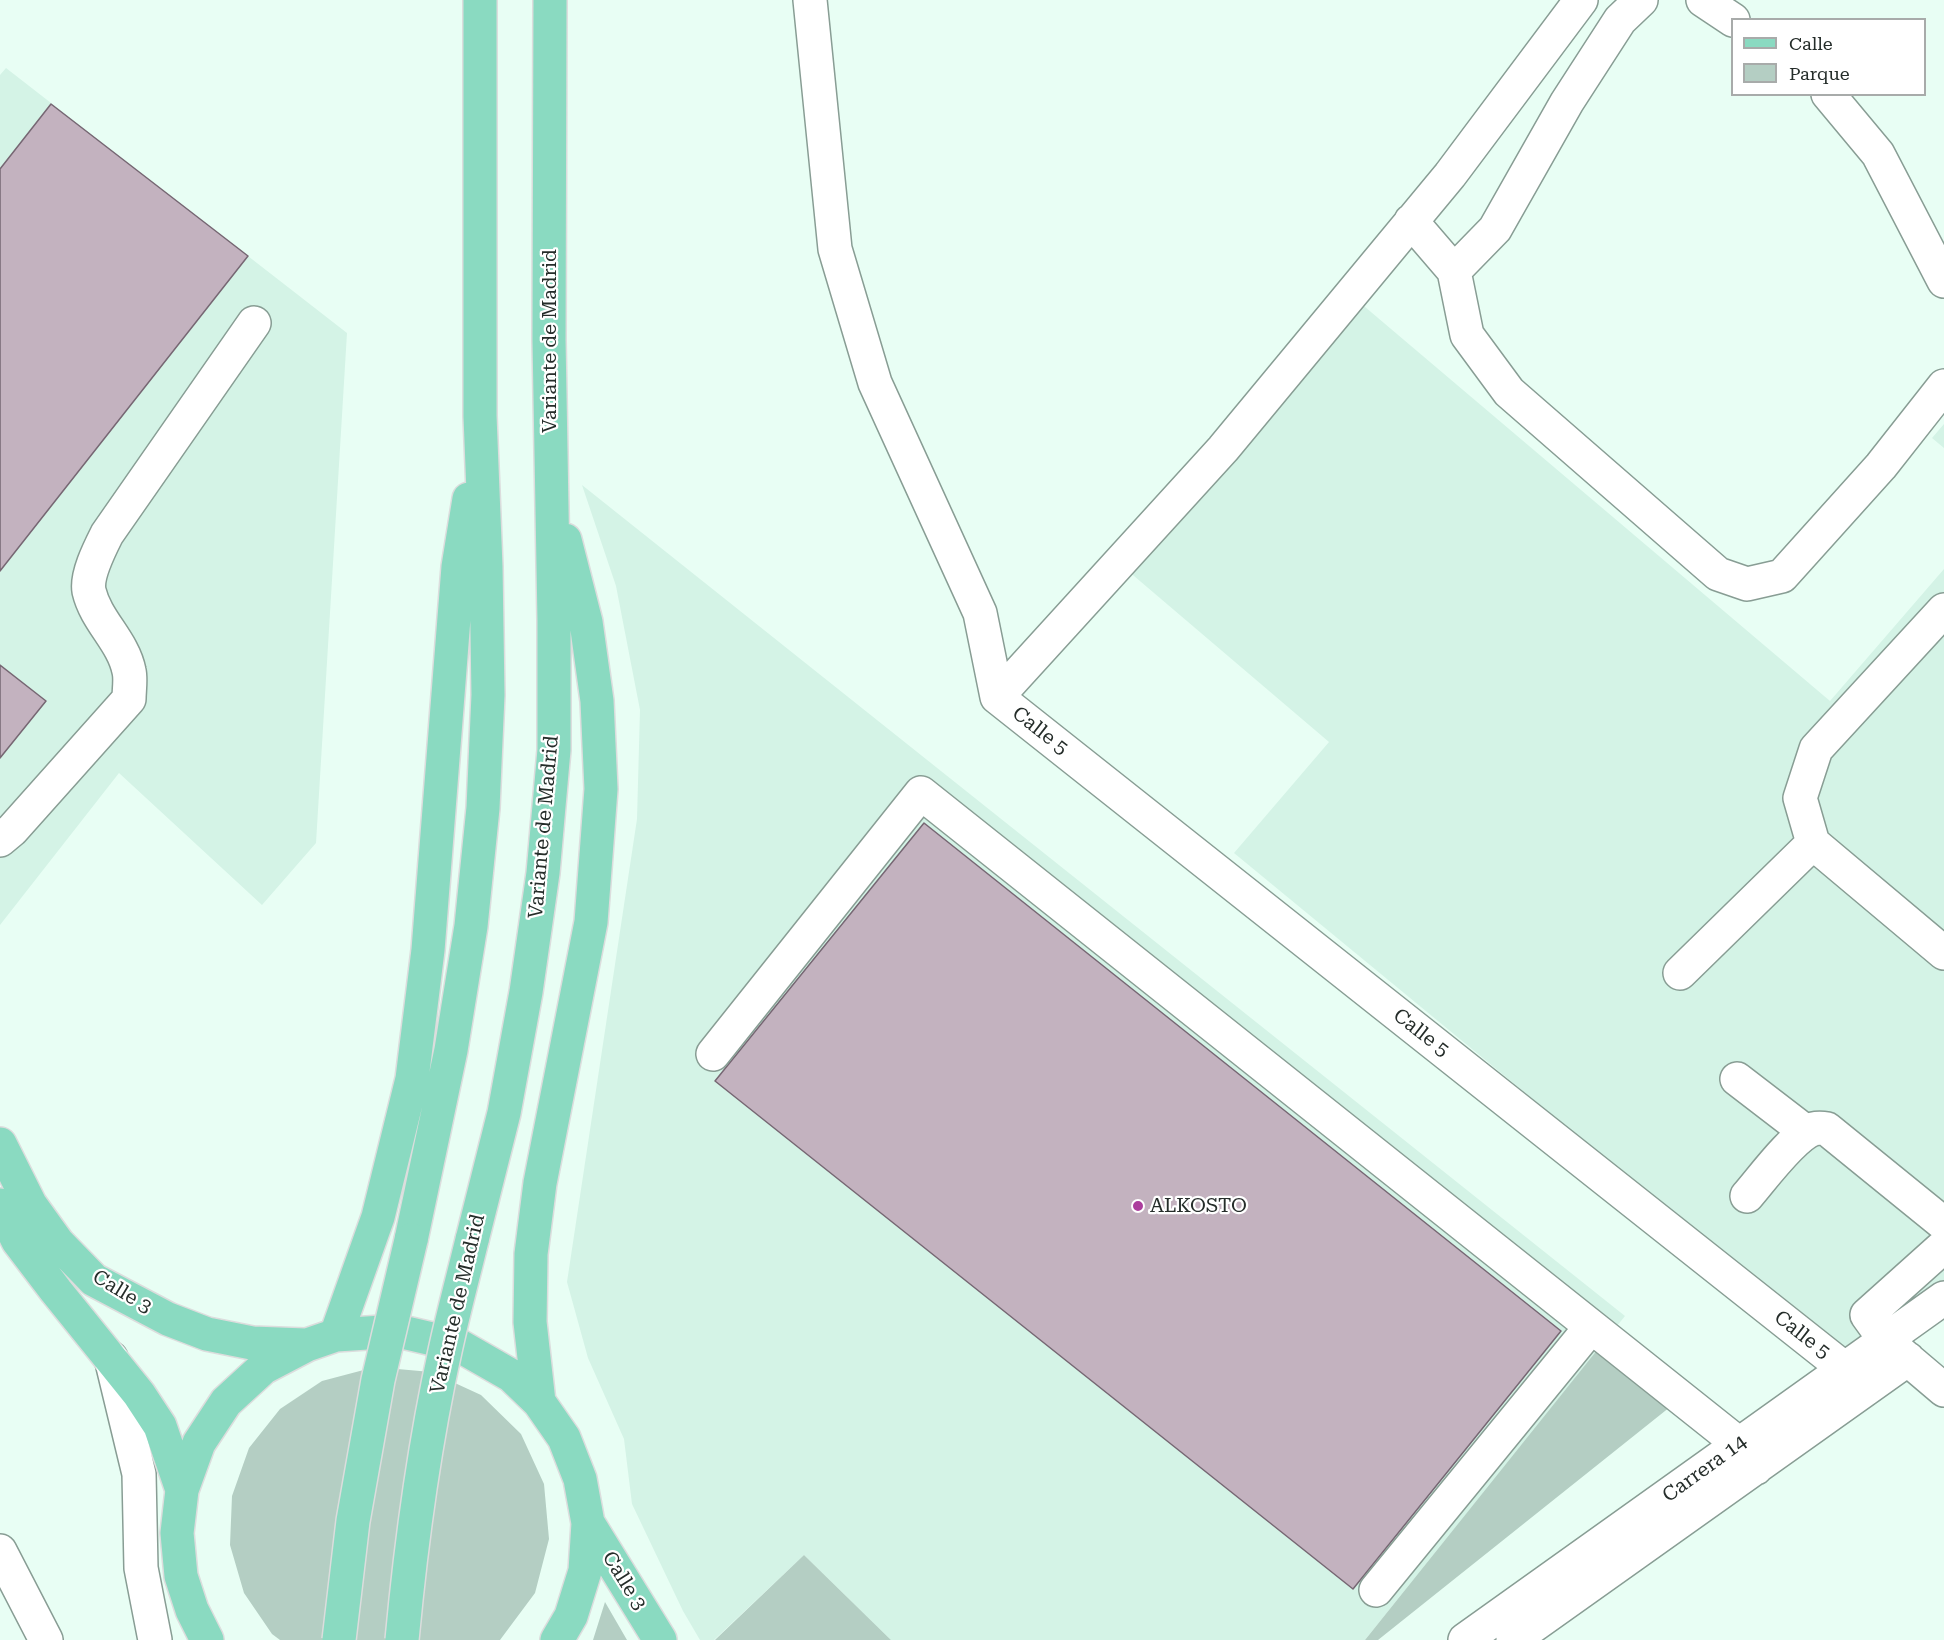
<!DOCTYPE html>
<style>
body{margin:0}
#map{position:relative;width:1944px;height:1640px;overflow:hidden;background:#e8fef4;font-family:"Roboto Serif",serif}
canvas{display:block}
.legend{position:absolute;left:1731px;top:18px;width:195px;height:78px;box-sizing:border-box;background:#fff;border:2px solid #a8abaa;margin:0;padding:8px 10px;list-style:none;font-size:18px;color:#252d2a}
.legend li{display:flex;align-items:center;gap:12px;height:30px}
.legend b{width:30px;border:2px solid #a8abaa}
</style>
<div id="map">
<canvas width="1944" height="1640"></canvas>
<ul class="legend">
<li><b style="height:8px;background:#8adac1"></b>Calle</li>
<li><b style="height:16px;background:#b4cec3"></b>Parque</li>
</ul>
</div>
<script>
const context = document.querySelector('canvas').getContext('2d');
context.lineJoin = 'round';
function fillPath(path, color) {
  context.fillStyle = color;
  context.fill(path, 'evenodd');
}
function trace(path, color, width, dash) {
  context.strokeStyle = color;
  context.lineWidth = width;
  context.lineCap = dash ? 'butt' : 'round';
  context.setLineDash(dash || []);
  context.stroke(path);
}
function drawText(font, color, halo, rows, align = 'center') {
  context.font = font + ' "Roboto Serif",serif';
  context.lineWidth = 4.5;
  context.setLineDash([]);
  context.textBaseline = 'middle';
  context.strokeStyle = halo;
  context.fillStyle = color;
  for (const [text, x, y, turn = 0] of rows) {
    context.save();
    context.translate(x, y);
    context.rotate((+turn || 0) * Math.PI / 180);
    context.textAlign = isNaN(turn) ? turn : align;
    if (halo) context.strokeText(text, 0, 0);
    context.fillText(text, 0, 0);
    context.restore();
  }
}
fillPath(new Path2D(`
 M 6,68 L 347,333 L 316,843 L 262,905 L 119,773 L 0,925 L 0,75 Z
 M 1358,301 L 1830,701 L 1944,569 L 1944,1283 L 1846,1357 L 1234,853 L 1329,742 L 1127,570 Z
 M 1944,424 L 1944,448 L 1932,438 Z
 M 582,485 L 1625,1316 L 1365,1640 L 891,1640 L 804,1555 L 714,1640 L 700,1640 L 683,1611 L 632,1504 L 624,1439 L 588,1358 L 567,1282 L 637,819 L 640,710 L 616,586 Z`), '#d4f3e6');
fillPath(new Path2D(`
 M 1598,1349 L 1670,1407 L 1378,1640 L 1365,1640 Z
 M 375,1367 L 431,1372 L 481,1395 L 521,1434 L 544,1484 L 549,1539 L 535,1593 L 500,1640 L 280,1640 L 272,1634 L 244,1593 L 230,1545 L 232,1496 L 249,1448 L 280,1409 L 322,1381 Z
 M 804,1555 L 891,1640 L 715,1640 L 717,1638 Z
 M 605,1602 L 627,1640 L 593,1640 Z`), '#b4cec3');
const building = new Path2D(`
 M 51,104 L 248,256 L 0,571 L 0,169 Z
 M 0,665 L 46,701 L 0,758 Z
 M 924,823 L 1561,1331 L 1353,1589 L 715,1081 Z`);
fillPath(building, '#c3b2bf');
trace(building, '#766773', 1.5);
const minor = new Path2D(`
 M 810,0 L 835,249 L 875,383 L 980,613 L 997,697
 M 1703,0 L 1733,20
 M 1828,94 L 1878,154 L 1944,281
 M 1411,221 L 1454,271 L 1495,229 L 1567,102 L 1620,20 L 1641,0
 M 1454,271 L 1467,335 L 1509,392 L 1718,574 L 1747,584 L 1782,576 L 1881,466 L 1944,386
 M 1944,610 L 1816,749 L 1800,798 L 1813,843 L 1944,953
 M 997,697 L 1845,1369
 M 997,697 L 1223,449 L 1450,175 L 1581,0
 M 0,840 L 12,830 L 129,699 C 129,690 131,679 129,671 C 123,641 96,621 89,591 C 86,575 100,548 107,534 L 254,323
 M 1680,973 L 1813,843
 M 713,1054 L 921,793 L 1739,1444 L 1756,1468
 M 1737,1079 L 1806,1132
 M 1747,1196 C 1762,1179 1792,1137 1813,1129 C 1817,1128 1822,1128 1827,1129 L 1944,1224
 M 1944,1246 L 1867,1315 L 1885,1340 L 1944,1390
 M 111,1358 L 139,1474 L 141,1568 L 155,1640
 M 0,1551 L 46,1640
 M 1376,1590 L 1591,1327
 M 1465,1640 L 1944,1298
 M 1513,1640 L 1908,1359`);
const major = new Path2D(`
 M 0,1144 L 30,1204 L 58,1243 L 94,1280 L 168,1319 L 207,1334 L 252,1343 L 305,1345
 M 0,1205 L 18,1241 L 56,1291 L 139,1394 L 160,1426 L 182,1490
 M 411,1240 L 451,1050 L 471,926 L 483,808 L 488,695 L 486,567 L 480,416 L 480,0
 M 472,1240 L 504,1113 L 526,992 L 543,873 L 554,750 L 554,621 L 549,340 L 550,0
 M 336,1335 L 378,1217 L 412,1079 L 428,950 L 458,567 L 469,499
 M 539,1402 L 530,1322 L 531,1254 L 540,1183 L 591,922 L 601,789 L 597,701 L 586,622 L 565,540
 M 588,1523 L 660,1640
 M 207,1640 L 192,1610 L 181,1576 L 177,1533 L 182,1490 L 199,1443 L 226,1402 L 263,1368 L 307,1345 L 336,1335 L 398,1331 L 458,1345 L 512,1376 L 539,1402 L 564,1438 L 580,1479 L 588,1523 L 585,1571 L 571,1616 L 557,1640`);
trace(minor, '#889d94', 36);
trace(major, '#dcdddd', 36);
trace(minor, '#fff', 33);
trace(major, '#8adac1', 33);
const majorBridge = new Path2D(`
 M 339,1640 L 353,1521 L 378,1380 L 411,1240
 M 402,1640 C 411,1543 424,1446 445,1351 C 453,1314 463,1277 472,1240`);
trace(majorBridge, '#dcdddd', 36, []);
trace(majorBridge, '#8adac1', 33);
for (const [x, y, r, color] of [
 [1138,1206,6,"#ac3e9d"]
]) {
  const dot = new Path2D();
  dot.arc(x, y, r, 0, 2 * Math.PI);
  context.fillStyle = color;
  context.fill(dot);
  trace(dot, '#fff', 2);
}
drawText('20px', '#252d2a', '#fff', [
 ["Variante de Madrid",550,341,-90],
 ["Calle 5",1040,731,38],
 ["Variante de Madrid",544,827,-85],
 ["Calle 5",1421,1033,38],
 ["Calle 3",122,1292,31],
 ["Variante de Madrid",458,1304,-77],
 ["Calle 5",1802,1335,38],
 ["Carrera 14",1705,1469,-36],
 ["Calle 3",624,1581,58]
]);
drawText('20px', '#252d2a', '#fff', [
 ["ALKOSTO",1150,1206]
], 'left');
</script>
